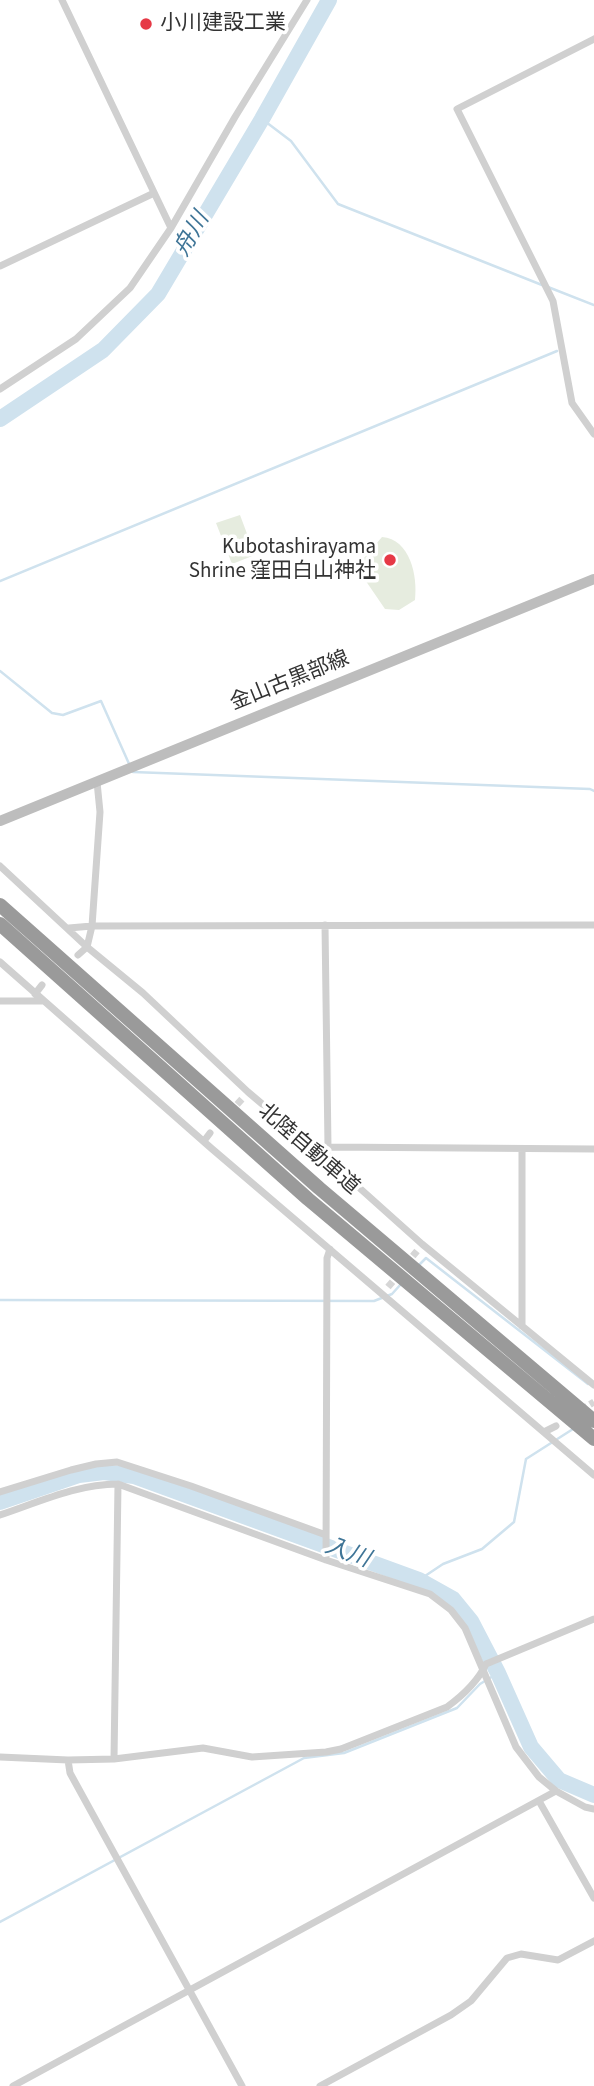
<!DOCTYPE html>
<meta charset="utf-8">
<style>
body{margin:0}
canvas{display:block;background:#fff}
</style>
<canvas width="594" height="2086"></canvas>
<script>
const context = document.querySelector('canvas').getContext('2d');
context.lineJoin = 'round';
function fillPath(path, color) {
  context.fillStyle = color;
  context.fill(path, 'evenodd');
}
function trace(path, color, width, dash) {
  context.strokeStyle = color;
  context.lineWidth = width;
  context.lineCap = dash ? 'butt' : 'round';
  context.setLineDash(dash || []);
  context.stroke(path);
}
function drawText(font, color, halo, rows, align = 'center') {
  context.font = font + ' "Source Sans 3","Noto Sans JP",sans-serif';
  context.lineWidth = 7;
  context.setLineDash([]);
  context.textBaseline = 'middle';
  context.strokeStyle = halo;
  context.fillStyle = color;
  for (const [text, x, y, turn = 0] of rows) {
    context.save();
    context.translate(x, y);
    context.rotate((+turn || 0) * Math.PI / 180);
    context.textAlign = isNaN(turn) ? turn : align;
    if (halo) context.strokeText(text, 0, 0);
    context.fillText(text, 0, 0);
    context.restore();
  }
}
fillPath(new Path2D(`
 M 240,515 L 255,555 L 232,564 L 216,523 Z
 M 382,537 C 410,539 418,576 415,600 L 399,610 L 385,609 L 359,571 L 363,559 Z`), '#e6ecdf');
trace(new Path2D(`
 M 262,119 L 291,141 L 338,204 L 542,285
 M 548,287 L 594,305
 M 0,581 L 557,351
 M 0,671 L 52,713 L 63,715 L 101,701 L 130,766
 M 133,772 L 590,789 L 594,791
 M 417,1267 L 426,1258 L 588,1384
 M 0,1300 L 374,1301 L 392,1294 L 401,1284
 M 419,1580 L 443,1564 L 482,1549 L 514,1522 L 526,1459 L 573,1429
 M 0,1922 L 304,1758 L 344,1753 L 457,1708 L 480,1684 L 498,1673`), '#cfe2ee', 2.5);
trace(new Path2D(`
 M 0,419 L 103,350 L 158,294 L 262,119 L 329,0
 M 0,1502 L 79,1475 L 104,1472 L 134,1476 L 419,1580 L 453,1599 L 471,1621 L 498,1673 L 531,1747 L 559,1780 L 594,1795`), '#cfe2ee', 16);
trace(new Path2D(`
 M 230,1112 L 242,1099
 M 406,1264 L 417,1251
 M 388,1287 L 399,1274
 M 581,1410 L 594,1402`), '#d6d6d6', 7, [7, 3.5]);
trace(new Path2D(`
 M 62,0 L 171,228
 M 594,39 L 457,109 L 553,301 L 572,403 L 594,434
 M 0,266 L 152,194
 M 0,389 L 76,339 L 130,288 L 171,228 L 235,117 L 307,0
 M 0,866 L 87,947 L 143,993 L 248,1092 L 326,1158 L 422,1244 L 594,1385
 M 325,925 L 328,1147
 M 69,928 L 92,926 L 594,925
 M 78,955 L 87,947 L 92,926 L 100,812 L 97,782
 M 0,962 L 211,1148 L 594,1475
 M 35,994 L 42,985
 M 0,1001 L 43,1001
 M 204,1141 L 210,1133
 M 326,1158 L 328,1147 L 594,1149
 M 522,1326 L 522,1149
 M 544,1432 L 556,1426
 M 0,1492 L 71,1470 L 96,1464 L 117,1462 L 191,1486 L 326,1535
 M 0,1515 C 39,1502 77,1484 118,1484 L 326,1560 L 430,1594 L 451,1610 L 465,1628 L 516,1747 L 539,1777 L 556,1791 L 585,1807 L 594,1809
 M 326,1560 L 327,1258 L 330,1249
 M 0,1757 L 68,1760 L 114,1759 L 203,1748 L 252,1757 L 326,1752 L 341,1749 L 447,1707 C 462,1696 478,1681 486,1664 L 594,1619
 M 114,1759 L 118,1484
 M 68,1760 L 70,1773 L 242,2086
 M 539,1801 L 594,1898
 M 13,2086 L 556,1791
 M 320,2086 L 451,2015 L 471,2001 L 507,1958 L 521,1954 L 558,1960 L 594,1941`), '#d0d0d0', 7);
trace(new Path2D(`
 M 0,821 L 594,579`), '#bdbdbd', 10);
trace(new Path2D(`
 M 0,905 L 319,1188 L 594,1421
 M 0,924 L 308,1199 L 594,1439`), '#9a9a9a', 14);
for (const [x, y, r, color] of [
 [146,24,7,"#e63946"],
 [390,560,7,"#e63946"]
]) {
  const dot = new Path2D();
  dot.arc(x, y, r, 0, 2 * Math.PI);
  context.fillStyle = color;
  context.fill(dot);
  trace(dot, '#fff', 2.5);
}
drawText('21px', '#333', '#fff', [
 ["小川建設工業",160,24],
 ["Kubotashirayama",376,548,"right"],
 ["Shrine 窪田白山神社",376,572,"right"]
], 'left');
drawText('21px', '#333', '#fff', [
 ["金山古黒部線",290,682,-22],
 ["北陸自動車道",308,1150,41]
]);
drawText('italic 23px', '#3f7597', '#fff', [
 ["舟川",193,235,-60],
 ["入川",347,1554,20]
]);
</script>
